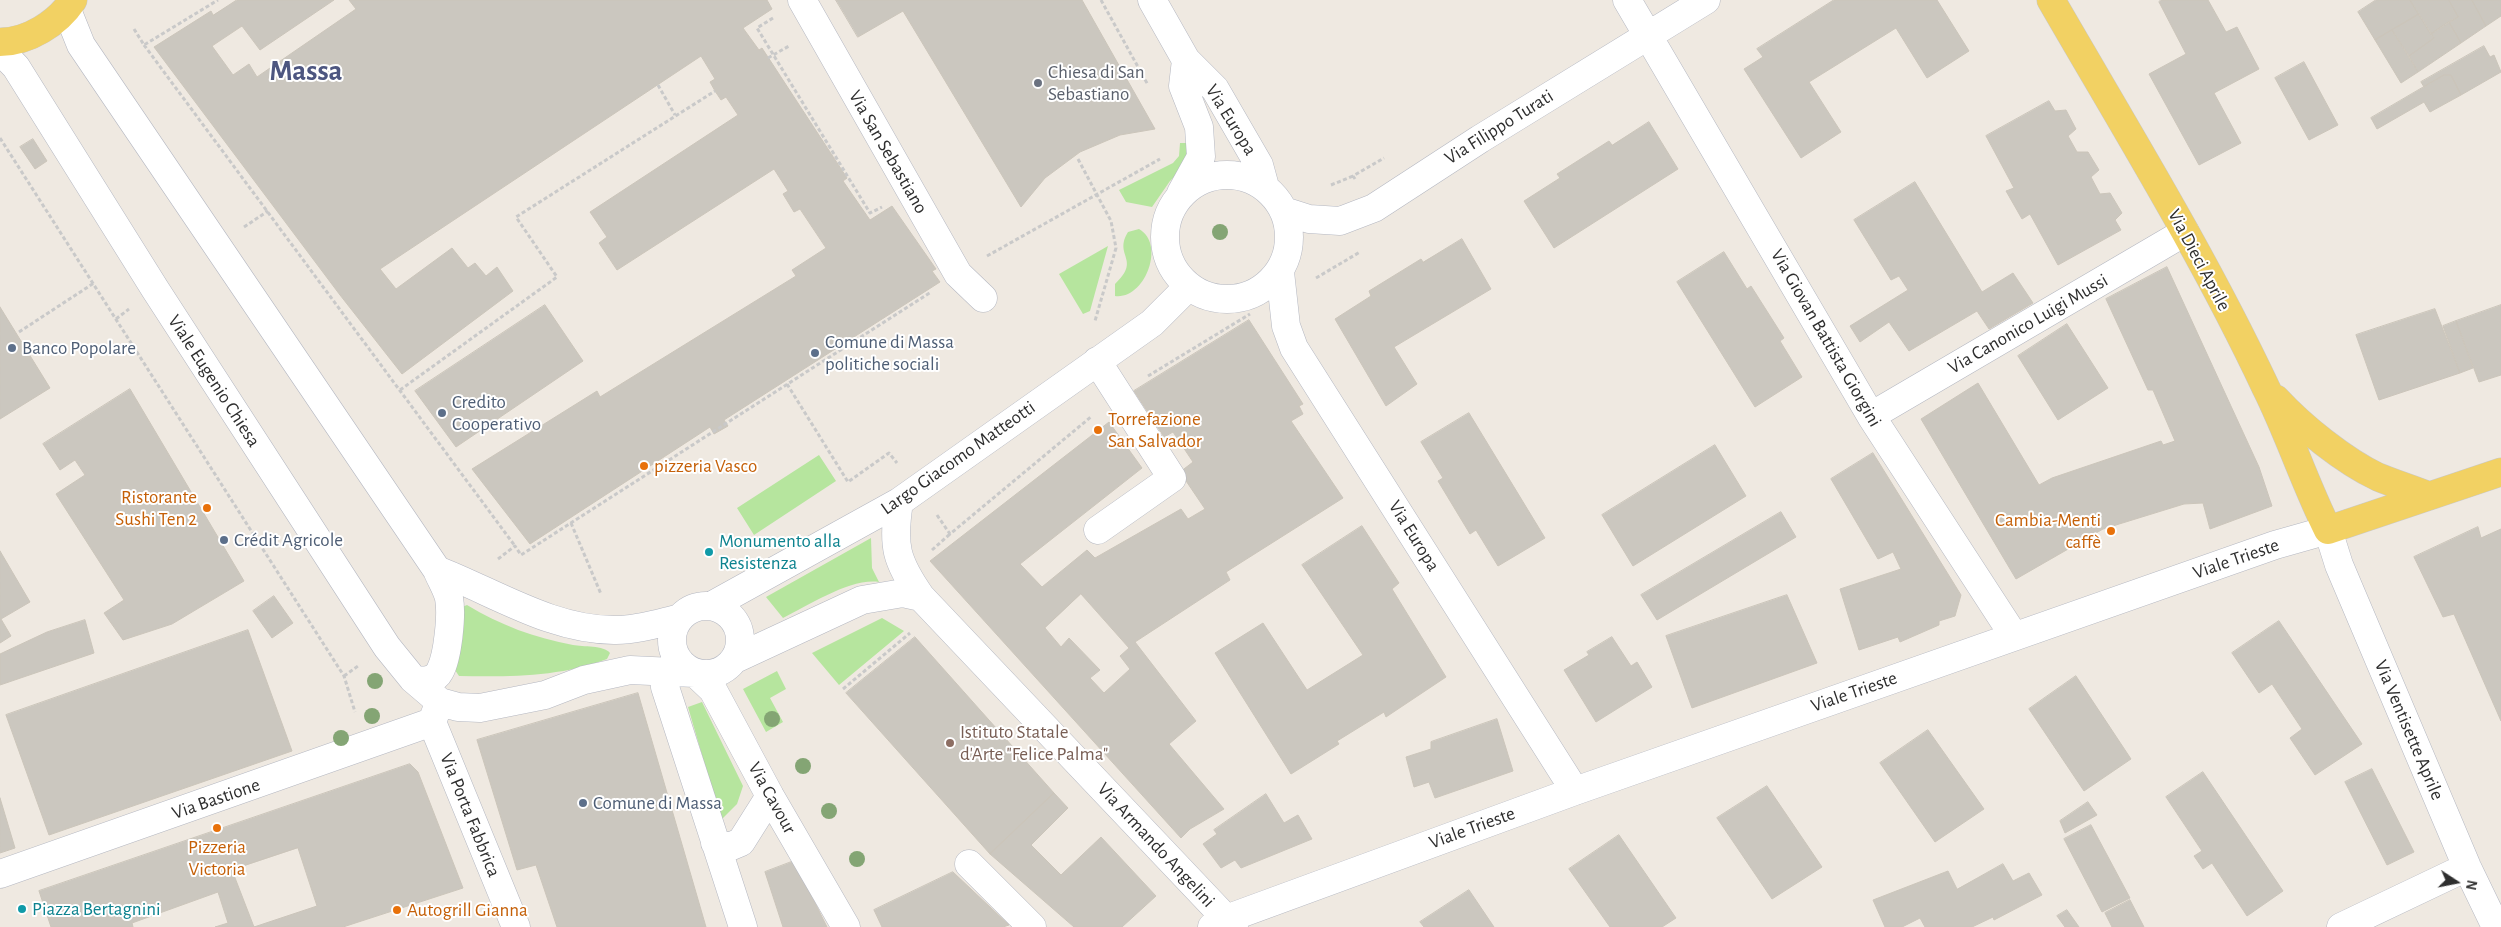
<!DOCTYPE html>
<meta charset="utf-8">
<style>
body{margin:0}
#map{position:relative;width:2501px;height:927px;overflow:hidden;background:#efe9e1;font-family:"Alegreya Sans",sans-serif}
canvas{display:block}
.north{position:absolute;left:2431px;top:857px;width:50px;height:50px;-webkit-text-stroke:4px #fff;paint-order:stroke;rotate:101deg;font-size:14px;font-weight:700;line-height:20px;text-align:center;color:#2e2e2e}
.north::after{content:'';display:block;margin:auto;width:18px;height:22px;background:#2e2e2e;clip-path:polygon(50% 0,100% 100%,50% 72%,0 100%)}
</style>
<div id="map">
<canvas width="2501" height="927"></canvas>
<div class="north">N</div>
</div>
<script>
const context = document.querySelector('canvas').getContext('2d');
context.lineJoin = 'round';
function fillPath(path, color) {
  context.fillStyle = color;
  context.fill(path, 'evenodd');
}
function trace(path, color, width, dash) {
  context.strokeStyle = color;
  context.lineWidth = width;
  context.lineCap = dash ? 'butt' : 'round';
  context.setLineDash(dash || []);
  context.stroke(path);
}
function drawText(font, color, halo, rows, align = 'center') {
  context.font = font + ' "Alegreya Sans",sans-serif';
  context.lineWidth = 4;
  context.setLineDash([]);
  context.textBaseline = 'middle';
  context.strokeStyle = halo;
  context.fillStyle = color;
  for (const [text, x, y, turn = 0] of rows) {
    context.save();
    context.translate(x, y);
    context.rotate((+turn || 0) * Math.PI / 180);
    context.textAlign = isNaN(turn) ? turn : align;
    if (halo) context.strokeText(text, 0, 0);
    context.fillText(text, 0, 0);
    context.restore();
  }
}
fillPath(new Path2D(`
 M 1180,143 L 1191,143 L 1181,170 L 1170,181 L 1152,207 L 1126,202 L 1119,190 L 1173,163 L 1179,156 Z
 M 1139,229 C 1166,244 1145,300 1115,296 L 1115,284 C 1142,259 1113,256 1128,232 Z
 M 1108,246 L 1090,311 L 1083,314 L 1059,274 Z
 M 819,455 L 836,481 L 754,535 L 737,508 Z
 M 871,538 L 872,568 L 879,582 C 850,578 810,605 783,618 L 766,597 Z
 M 467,605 C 500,625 535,638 573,645 C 583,647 604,645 610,653 L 607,659 C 561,677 508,677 459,676 L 455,670 L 463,637 L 462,607 Z
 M 882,618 L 904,631 L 839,685 L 812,653 Z
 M 777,671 L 786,689 L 770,698 L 783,722 L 766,732 L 743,689 Z
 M 702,702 L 743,786 L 737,804 L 721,820 L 688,707 Z`), '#b6e59e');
const building = new Path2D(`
 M 237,0 L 334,0 L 260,50 L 242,26 L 212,46 L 233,75 L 249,64 L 257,77 L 356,9 L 349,0 L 767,0 L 772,9 L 743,28 L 759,50 L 762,48 L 847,178 L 843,181 L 870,220 L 892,206 L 936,269 L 932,271 L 940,282 L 724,420 L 728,426 L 714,434 L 710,427 L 530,544 L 472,469 L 597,391 L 600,397 L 796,276 L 792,270 L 826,248 L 800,209 L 794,212 L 783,194 L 788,191 L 774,169 L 617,270 L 599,243 L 607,237 L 590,212 L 738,115 L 726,97 L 721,100 L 715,91 L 710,82 L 715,79 L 701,56 L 380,269 L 396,289 L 452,248 L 468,268 L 475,263 L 486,276 L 497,267 L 513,291 L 402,374 L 340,295 L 154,47 L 211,11 L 213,15 Z
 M 836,0 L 1082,0 L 1155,129 L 1120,135 L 1080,152 L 1045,178 L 1021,207 L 903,11 L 858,37 Z
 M 1834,0 L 1937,0 L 1969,51 L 1927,78 L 1896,28 L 1809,82 L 1841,132 L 1801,158 L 1744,69 L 1763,57 L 1757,49 Z
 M 2161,0 L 2208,0 L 2226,32 L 2237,27 L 2259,69 L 2214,93 L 2241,143 L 2199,165 L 2149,74 L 2186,54 L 2159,2 Z
 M 2376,0 L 2410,0 L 2419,14 L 2375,40 L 2358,12 Z
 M 2410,0 L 2449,0 L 2458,17 L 2431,34 Z
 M 2449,0 L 2472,0 L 2486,26 L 2461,43 L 2449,22 L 2458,17 Z
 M 2472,0 L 2501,0 L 2501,16 L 2486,26 Z
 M 2419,14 L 2434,38 L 2409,56 L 2392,30 Z
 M 2449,22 L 2461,43 L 2418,72 L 2409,56 L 2434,38 L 2431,34 Z
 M 2392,30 L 2418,72 L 2401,83 L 2375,40 Z
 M 2484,46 L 2490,57 L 2494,55 L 2501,72 L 2461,95 L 2451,75 L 2444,75 L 2424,87 L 2421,82 Z
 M 2304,62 L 2338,125 L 2309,140 L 2275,78 Z
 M 2444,75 L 2451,75 L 2461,95 L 2430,112 L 2424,102 L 2377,129 L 2371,118 Z
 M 2049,101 L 2055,111 L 2066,110 L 2076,129 L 2068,136 L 2077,152 L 2088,152 L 2099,170 L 2091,177 L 2100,194 L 2110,193 L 2122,213 L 2115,220 L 2121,230 L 2058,265 L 2030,214 L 2022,219 L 2006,191 L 2014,188 L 1986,136 Z
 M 1649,122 L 1678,169 L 1554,248 L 1524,201 L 1560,178 L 1557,174 L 1609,141 L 1612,145 Z
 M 33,139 L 47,161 L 35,169 L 20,147 Z
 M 1915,182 L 1982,292 L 2013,273 L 2033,303 L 1989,329 L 1977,311 L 1909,351 L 1889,322 L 1860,342 L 1850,326 L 1908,290 L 1899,276 L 1891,280 L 1854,220 Z
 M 1462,239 L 1491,289 L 1394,347 L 1417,384 L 1386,406 L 1335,319 L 1371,296 L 1369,291 L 1421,259 L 1423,262 Z
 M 1724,252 L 1747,289 L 1751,286 L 1784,338 L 1780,341 L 1802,377 L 1755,407 L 1677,282 Z
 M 2167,267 L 2259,467 L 2272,506 L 2210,529 L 2203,503 L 2184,504 L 2103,529 L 2016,579 L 1921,419 L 1978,383 L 2039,485 L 2052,478 L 2161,441 L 2163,445 L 2175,441 L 2153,390 L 2148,390 L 2106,299 Z
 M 545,305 L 583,361 L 456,447 L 415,391 Z
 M 2501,305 L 2501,375 L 2479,382 L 2456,321 Z
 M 0,307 L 50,388 L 0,419 Z
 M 2435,309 L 2460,373 L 2379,400 L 2356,335 Z
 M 1249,320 L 1303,404 L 1299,406 L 1303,414 L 1291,421 L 1343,498 L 1226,572 L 1230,580 L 1135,642 L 1196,721 L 1169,744 L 1224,809 L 1190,829 L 1181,838 L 930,561 L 1109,422 L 1142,468 L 1020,564 L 1042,587 L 1087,550 L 1095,558 L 1181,509 L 1188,519 L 1205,509 L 1180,472 L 1193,462 L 1173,432 L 1164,437 L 1134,391 ZM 1081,594 L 1129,648 L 1120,656 L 1130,669 L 1104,693 L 1090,678 L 1100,670 L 1069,638 L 1061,647 L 1045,628 Z
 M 2456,321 L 2473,368 L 2460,373 L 2443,326 Z
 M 2067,324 L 2108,388 L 2058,420 L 2018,356 Z
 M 130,389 L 244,581 L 172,624 L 123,640 L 104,613 L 124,600 L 56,494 L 85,475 L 75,460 L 60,470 L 43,444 Z
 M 1469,413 L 1545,538 L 1498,566 L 1476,530 L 1470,534 L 1438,481 L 1443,478 L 1421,442 Z
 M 1715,445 L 1746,496 L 1633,566 L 1602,515 Z
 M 1873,453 L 1961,595 L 1955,616 L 1939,621 L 1939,625 L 1900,642 L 1898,637 L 1859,650 L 1840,589 L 1901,569 L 1893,552 L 1878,559 L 1831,479 Z
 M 1781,512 L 1796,537 L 1657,620 L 1641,595 Z
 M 1362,526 L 1399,583 L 1392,589 L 1446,677 L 1386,717 L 1384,712 L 1337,741 L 1339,744 L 1291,774 L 1215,653 L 1263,623 L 1307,690 L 1363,655 L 1302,565 Z
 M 2478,527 L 2481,538 L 2501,529 L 2501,721 L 2454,614 L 2443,617 L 2414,557 Z
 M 0,551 L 30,602 L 1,619 L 11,636 L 0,643 Z
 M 1787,595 L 1817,663 L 1692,708 L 1666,636 Z
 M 274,596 L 293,623 L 272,638 L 253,611 Z
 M 85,620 L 94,653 L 0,685 L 0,654 L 47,632 Z
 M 2279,621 L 2362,744 L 2315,775 L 2290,738 L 2302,729 L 2272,684 L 2259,693 L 2232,653 Z
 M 248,630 L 292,751 L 49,835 L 6,715 Z
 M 915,637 L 1054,793 L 990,854 L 846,693 Z
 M 1612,637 L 1631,666 L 1637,662 L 1652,687 L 1596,722 L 1564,670 L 1589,655 L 1587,652 Z
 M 2076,676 L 2131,759 L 2084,791 L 2029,709 Z
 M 638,693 L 706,927 L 557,927 L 536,865 L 517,870 L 477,740 Z
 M 1497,719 L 1513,771 L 1435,798 L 1429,782 L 1414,787 L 1406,757 L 1431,749 L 1431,742 Z
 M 1928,730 L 1984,809 L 1935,842 L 1880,763 Z
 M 410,764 L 418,772 L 463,888 L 343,927 L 215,927 L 228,923 L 218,892 L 132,923 L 133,927 L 51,927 L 39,891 ZM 298,848 L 317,906 L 254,927 L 232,870 Z
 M 2372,769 L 2414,852 L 2387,865 L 2345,782 Z
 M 2203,772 L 2283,891 L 2247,916 L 2212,863 L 2203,869 L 2194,856 L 2202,851 L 2166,797 Z
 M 1767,786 L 1822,867 L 1772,899 L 1717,818 Z
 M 1054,793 L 1068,808 L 1031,845 L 1061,875 L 1101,837 L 1156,896 L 1122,927 L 1074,927 L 990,854 Z
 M 1266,794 L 1284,823 L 1298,815 L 1312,839 L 1241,868 L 1235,860 L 1221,868 L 1203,844 L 1217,834 L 1214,830 Z
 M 0,798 L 15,848 L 0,853 Z
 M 2088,802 L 2097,815 L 2065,833 L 2060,821 Z
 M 2091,825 L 2130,898 L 2102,912 L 2064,839 Z
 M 1619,835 L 1676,918 L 1662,927 L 1610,927 L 1569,869 Z
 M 794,861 L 827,927 L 783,927 L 765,872 Z
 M 2003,864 L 2013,881 L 2029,873 L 2042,895 L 1994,920 L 1993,917 L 1972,927 L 1925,927 L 1920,918 L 1902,927 L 1885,927 L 1873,900 L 1948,871 L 1957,889 Z
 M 953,872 L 1009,925 L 1003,927 L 882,927 L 874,910 Z
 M 1469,890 L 1494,927 L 1424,927 L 1420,922 Z
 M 2130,900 L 2144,927 L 2112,927 L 2105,913 Z
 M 2067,910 L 2079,927 L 2065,927 L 2057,916 Z`);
fillPath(building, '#cbc7bf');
trace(building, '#cbc5ba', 1);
const minor = new Path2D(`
 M 802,0 L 958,274 L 983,298
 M 1152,0 L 1186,60 L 1215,89 L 1259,165 L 1265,187
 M 1627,0 L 1871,416 L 2014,636
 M 67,10 L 81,45 L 437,570 C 440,578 447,589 449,598 C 452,614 448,656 440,671 C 435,681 423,682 413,679
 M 0,50 L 16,67 L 155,289 L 387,647 L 413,679 L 440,702 L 458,707 L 480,708 L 545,695 L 584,680 L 630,670 L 695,673 L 713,690 L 770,796 L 846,927
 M1165 237a62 62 0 1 1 124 0a62 62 0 1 1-124 0Z
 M 1181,193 L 1201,157 L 1199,127 L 1183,86 L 1186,60
 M 1284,211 L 1309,219 L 1340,221 L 1374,208 L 1480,139 L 1706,0
 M 1280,272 L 1286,326 L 1294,348 L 1575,791
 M 1097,361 L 1172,478 L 1098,530
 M 1871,416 L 2185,232
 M 899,502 C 892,546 896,561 921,597 L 1234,927
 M 437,570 C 494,592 553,631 616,630 C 638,630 659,623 680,618
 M672 640a34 34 0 1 1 68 0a34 34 0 1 1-68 0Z
 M 711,606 L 899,502 L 1152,323 L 1189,286
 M 735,659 L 862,600 L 903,593 L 921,597
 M 670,671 L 664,679 L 665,687 L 743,927
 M 438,706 L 432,722 L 516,927
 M 715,843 L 729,847 L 741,842 L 770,796
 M 969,864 L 1032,927
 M 0,874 L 432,722
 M 1212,927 L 1226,919 L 1575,791 L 2275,545 L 2328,530 L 2339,565 L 2467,867 L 2496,927
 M 2341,927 L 2467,867`);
const major = new Path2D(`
 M 2051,0 C 2125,128 2203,254 2266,388 C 2289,434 2305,484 2328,530 L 2501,472
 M 0,42 C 28,42 58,23 73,0
 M 2276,399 C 2302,427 2344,461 2378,477 C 2395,484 2412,489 2429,496`);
trace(minor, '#b4b7c1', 29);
trace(major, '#c9c9c9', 29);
trace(new Path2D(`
 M 1101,0 L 1148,85
 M 773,18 L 757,28 L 870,213 L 882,207
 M 134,29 L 144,45 L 218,0
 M 144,45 L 515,546
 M 768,58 L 789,46
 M 658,85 L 675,115
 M 0,138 L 344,676 L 355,712
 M 1078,159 L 1111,221 L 1116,248 L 1095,321
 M 1355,179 L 1353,176 L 1384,158
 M 1331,185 L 1353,176
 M 244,227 L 268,211
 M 987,256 L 1160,159
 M 1316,278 L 1360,252
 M 116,319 L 129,309
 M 19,332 L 94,283
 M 1148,376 L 1250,314
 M 787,384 L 848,482 L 889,453 L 897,463
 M 400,390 L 557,277 L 516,217 L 715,91
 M 937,515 L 950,534 L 1092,416
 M 571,523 L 601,594
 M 932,550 L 950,534
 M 498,559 L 515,546 L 521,555 L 931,292
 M 344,676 L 358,666
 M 843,689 L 910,633`), '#c9c9c9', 3, [4, 2.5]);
trace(minor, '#fff', 28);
trace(major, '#f2d163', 28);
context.fillStyle = '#84a574';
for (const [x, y] of [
 [1220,232],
 [375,681],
 [372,716],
 [772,719],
 [341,738],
 [803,766],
 [829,811],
 [857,859]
]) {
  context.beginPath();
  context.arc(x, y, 8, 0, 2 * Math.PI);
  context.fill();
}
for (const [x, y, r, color] of [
 [1038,83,5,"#6b7280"],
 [12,348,5,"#5c6f8a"],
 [815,353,5,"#5c6f8a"],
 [442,413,5,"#5c6f8a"],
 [1098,430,5,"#e8710a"],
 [644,466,5,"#e8710a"],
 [207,508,5,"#e8710a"],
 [2111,531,5,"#e8710a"],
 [224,540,5,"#5c6f8a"],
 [709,552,5,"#0f9aa8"],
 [950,743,5,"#8d6e63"],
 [583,803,5,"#5c6f8a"],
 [217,828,5,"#e8710a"],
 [22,909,5,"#0f9aa8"],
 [397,910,5,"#e8710a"]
]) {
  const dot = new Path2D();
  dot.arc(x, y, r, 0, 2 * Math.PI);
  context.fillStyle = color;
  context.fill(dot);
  trace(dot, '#fff', 2);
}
drawText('19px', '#5b616d', '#fff', [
 ["Chiesa di San",1048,72],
 ["Sebastiano",1048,94]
], 'left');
drawText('19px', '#2e2e2e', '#fff', [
 ["Via Europa",1231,120,58],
 ["Via Filippo Turati",1499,127,-32],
 ["Via San Sebastiano",888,152,60],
 ["Via Dieci Aprile",2199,260,62],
 ["Via Canonico Luigi Mussi",2028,324,-30],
 ["Via Giovan Battista Giorgini",1826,338,60],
 ["Viale Eugenio Chiesa",214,381,57],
 ["Largo Giacomo Matteotti",958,458,-35],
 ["Via Europa",1414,536,58],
 ["Viale Trieste",2236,559,-19],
 ["Viale Trieste",1854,692,-19],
 ["Via Ventisette Aprile",2409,730,67],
 ["Via Cavour",772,798,61],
 ["Via Bastione",216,799,-19],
 ["Via Porta Fabbrica",470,815,68],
 ["Viale Trieste",1472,828,-20],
 ["Via Armando Angelini",1156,845,47]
]);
drawText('19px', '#4e5e75', '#fff', [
 ["Comune di Massa",825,342],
 ["politiche sociali",825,364],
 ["Banco Popolare",22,348],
 ["Credito",452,402],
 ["Cooperativo",452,424],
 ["Crédit Agricole",234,540],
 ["Comune di Massa",593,803]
], 'left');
drawText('19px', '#c56008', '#fff', [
 ["Torrefazione",1108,419],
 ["San Salvador",1108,441],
 ["pizzeria Vasco",654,466],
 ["Ristorante",197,497,"right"],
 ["Sushi Ten 2",197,519,"right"],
 ["Cambia-Menti",2101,520,"right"],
 ["caffè",2101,542,"right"],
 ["Pizzeria",217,847,"center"],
 ["Victoria",217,869,"center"],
 ["Autogrill Gianna",407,910]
], 'left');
drawText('19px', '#0d838f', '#fff', [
 ["Monumento alla",719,541],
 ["Resistenza",719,563],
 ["Piazza Bertagnini",32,909]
], 'left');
drawText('19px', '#785e54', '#fff', [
 ["Istituto Statale",960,732],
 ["d'Arte \"Felice Palma\"",960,754]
], 'left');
drawText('bold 29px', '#4d5680', '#fff', [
 ["Massa",306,71]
]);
</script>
